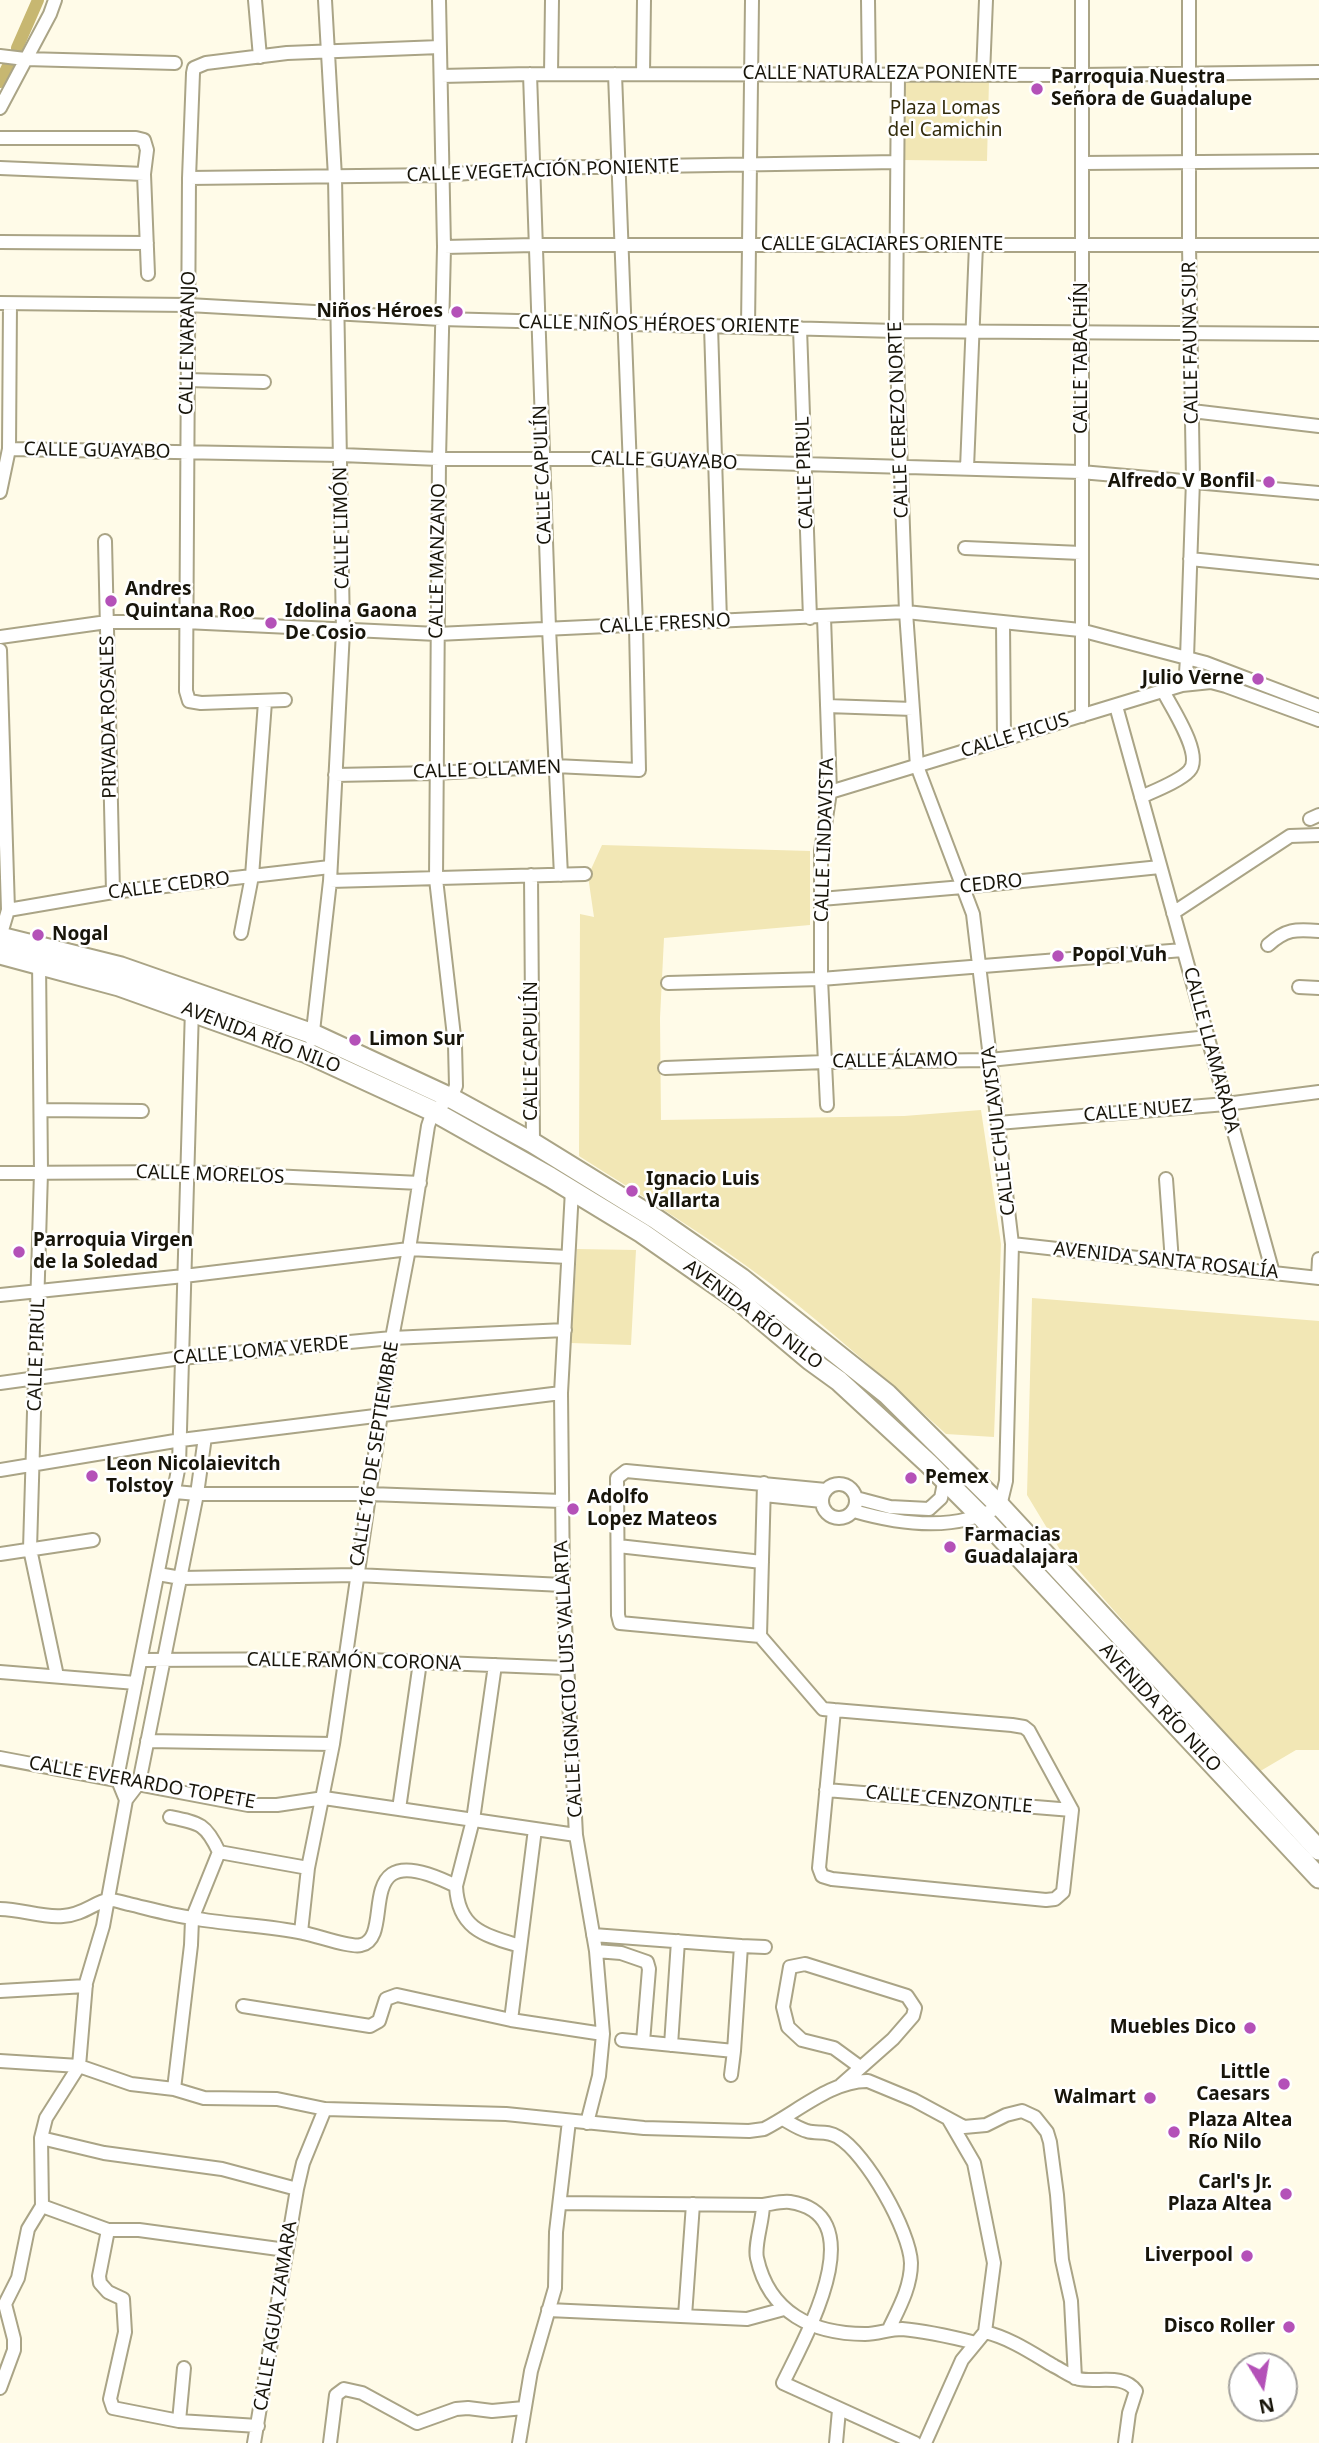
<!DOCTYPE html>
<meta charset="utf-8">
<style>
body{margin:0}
#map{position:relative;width:1319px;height:2443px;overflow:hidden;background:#fffbe8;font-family:"Noto Sans",sans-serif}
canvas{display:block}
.north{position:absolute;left:1228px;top:2352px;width:70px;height:70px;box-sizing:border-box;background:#fff;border:2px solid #a3a19d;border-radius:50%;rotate:169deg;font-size:19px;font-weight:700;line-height:28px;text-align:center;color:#18150a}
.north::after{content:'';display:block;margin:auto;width:24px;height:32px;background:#b451b8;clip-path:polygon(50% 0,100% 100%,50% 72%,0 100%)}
</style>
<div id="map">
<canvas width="1319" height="2443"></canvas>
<div class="north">N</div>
</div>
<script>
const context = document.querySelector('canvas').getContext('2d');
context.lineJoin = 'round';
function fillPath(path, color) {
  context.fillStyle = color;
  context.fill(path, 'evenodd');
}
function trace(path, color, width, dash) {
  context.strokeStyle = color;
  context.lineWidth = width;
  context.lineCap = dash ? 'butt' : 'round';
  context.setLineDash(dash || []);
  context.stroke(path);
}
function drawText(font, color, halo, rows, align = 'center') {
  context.font = font + ' "Noto Sans",sans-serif';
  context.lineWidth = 5;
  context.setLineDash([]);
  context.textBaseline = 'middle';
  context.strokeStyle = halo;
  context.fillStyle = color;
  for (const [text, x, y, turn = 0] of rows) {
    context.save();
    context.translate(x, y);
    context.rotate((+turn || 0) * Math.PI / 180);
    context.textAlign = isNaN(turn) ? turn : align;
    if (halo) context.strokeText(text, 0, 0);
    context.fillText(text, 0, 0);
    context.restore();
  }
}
fillPath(new Path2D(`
 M 903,78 L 989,80 L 987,161 L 902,160 Z
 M 602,845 L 810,851 L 810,925 L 664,938 L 660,1018 L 661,1120 L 904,1116 L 981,1110 L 1001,1244 L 994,1437 L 946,1434 C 889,1382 832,1331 771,1284 C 710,1238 644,1197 579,1156 L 580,914 L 594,917 L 588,876 Z
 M 577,1249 L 636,1250 L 631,1345 L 571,1343 Z
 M 1032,1298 L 1319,1321 L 1319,1750 L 1296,1750 L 1257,1773 L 1059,1548 L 1027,1495 Z`), '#f2e7b5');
trace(new Path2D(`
 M 17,48 L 38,0
 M 0,82 L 8,66`), '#c7b771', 12);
const minor = new Path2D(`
 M 255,0 L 260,57
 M 868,0 L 869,74
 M 0,56 L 25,59 L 175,63
 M 530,74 L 549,628 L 561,875
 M 551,74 L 552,0
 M 643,74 L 644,0
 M 983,75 L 986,0
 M 441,76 L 530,74 L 1083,75 L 1319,72
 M 0,108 L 50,14 L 55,0
 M 0,138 L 136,138 L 144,140 L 147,150 L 144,174 L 148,274
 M 1083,163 L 1319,161
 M 0,168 L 144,174
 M 189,178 L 443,175 L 533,168 L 897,162
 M 0,242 L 147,243
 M 444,247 L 535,245 L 1319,245
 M 0,303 L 188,305 L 441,319 L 896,331 L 1319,334
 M 711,326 L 720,621
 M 748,327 L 752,0
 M 800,328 L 810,618
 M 187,380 L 264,382
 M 1192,411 L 1319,426
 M 9,449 L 341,455 L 439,459 L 629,459 L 1081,472 L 1319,493
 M 967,468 L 976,245
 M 0,492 L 9,449 L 10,304
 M 105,541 L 113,892
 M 965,548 L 1081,553
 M 1190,559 L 1319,572
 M 824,617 L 830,792 L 821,851 L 821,979 L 827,1105
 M 1003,622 L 1004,740
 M 0,637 L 107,622 L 185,622 L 437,634 L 906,612 L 1080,630 L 1206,663 L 1319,706
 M 0,650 L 8,910 L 0,937
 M 1182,685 L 1186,673 L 1187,658 L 1193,480 L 1189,245 L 1189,0
 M 285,700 L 201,703 L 189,701 L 186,691 L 189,178 L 193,73 L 194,68 L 206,63 L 287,53 L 440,47
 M 827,706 L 913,709
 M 1116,706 L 1273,1273
 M 1082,716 L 1082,0
 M 335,775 L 436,773 L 555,766 L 639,770 L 636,626 L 615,74
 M 830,792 L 1182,685 L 1211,682 L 1226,686 L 1319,720
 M 1141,797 C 1154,791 1180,781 1189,771 C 1204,756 1172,708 1163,691
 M 1310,819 L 1319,815
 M 531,875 L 533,1143
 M 330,881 L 585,874
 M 821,899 L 963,887 L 1160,867
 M 8,910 L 113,892 L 330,867
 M 1173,913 L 1290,836 L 1319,835
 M 241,933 L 252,876 L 265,702
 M 1268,945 C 1286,929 1295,929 1319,931
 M 39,959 L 41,1172 L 30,1549 L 57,1676
 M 668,983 L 821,979 L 1183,950
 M 1299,987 L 1319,988
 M 312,1040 L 330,881 L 343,631 L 335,177 L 325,0
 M 665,1068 L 825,1062 L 990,1060 L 1208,1037
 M 42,1110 L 142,1111
 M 998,1123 L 1226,1104 L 1319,1092
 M 0,1173 L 187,1172 L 420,1183
 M 1166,1179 L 1172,1262
 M 572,1190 L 561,1393 L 563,1585 L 576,1835 L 596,1951 L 603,2034 L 599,2076 L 587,2123
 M 1012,1244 L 1319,1278
 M 1318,1278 L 1319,1259
 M 0,1295 L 184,1276 L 409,1249 L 568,1257
 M 0,1383 L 181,1358 L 392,1338 L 565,1330
 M 0,1470 L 181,1440 L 561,1393
 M 764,1483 L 760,1636 L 823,1709 L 834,1710 L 1012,1725 L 1024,1727 L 1029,1731 L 1072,1810 L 1063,1892 L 1055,1899 L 1046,1900 L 832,1879 L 822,1876 L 819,1868 L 834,1710
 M822 1501a17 17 0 1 1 34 0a17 17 0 1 1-34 0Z
 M 175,1492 L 197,1494 L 369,1494 L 562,1501
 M 764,1495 L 822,1501
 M 856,1498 L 890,1507 L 929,1509 L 941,1498 L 945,1478
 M 854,1511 C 899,1524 957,1532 1000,1506 L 1006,1481 L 1012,1244 L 973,914 L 917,766 L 906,612 L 896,331 L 898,74
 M 618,1546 L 762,1562
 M 0,1554 L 93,1540
 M 158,1574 L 181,1578 L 356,1575 L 563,1585
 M 760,1636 L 620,1623 L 618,1615 L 617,1478 L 626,1471 L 826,1490
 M 141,1660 L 344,1659 L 566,1668
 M 495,1665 L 473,1820 L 456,1886 C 458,1929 484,1935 520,1946
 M 0,1672 L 136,1683
 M 147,1741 L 333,1744
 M 0,1758 L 248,1805 L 277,1805 L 324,1798 L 576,1835
 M 826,1790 L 1072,1810
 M 126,1800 L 117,1778 L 179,1465 L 192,1008
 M 399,1809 L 420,1662
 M 170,1817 C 200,1823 206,1824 219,1852 L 192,1919 L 191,1945 L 174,2089
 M 219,1852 L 308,1868
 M 0,1909 C 22,1909 41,1918 63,1916 C 83,1915 95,1902 108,1900 C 114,1899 123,1903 129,1904 C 150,1909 171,1915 192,1918 C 229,1925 267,1925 303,1933 C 316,1935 351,1948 361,1945 C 398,1937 346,1831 456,1886
 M 301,1932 L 308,1868 L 333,1744 L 392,1338 L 409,1249 L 428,1126 L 433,1111 L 451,1098 L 456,1086 L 455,1045 L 436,879 L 439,459 L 444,247 L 439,0
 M 593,1935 L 741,1946
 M 596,1951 L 621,1953 L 647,1962 L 649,1969 L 643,2042
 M 0,1991 L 86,1986
 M 243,2006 L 370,2026 L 379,2021 L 386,1999 L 397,1995 L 511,2020 L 603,2034
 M 511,2020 L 535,1829
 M 622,2040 L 734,2051 L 731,2075
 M 671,2045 L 678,1941
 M 734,2051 L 741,1946 L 765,1947
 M 0,2061 L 79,2066 L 131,2084 L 174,2089 L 204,2098 L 277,2099 L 325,2109 L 506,2114 L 644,2128 L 749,2131 L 764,2129 C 796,2113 832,2080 868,2081 L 914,2100 L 964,2127 L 986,2125 L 1006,2115 L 1022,2111 L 1035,2117 L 1047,2132 L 1050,2142 L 1057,2195 L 1062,2260 L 1071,2301 L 1075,2378
 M 841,2085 L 893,2039 L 913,2016 L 915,2008 L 907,1996 L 805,1964 L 790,1967 L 783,2007 L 788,2027 L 802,2040 L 834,2048 L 860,2067
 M 783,2119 C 790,2123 799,2129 807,2131 C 817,2134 827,2130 838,2137 C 866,2153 910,2231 911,2263 C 911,2287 899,2308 889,2329
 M 949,2120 L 974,2163 L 994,2263 L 985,2332
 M 41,2138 L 104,2153 L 222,2169 L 297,2189
 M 560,2203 L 763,2205 C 771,2204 781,2201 790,2202 C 876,2215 803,2341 783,2383 L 915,2443
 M 763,2205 C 763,2221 754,2245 757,2258 C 769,2313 813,2334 865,2334 C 878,2334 889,2329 902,2329 C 927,2331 952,2337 976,2343 L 985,2332 C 1010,2338 1032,2353 1054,2366 C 1062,2370 1070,2376 1079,2379 C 1098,2383 1123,2373 1136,2391 L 1129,2413 L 1125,2443
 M 42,2206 L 108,2230 L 139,2230 L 286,2250
 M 108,2230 L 99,2276 L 100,2283 L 108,2292 L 123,2299 L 125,2332 L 110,2399 L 113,2408 L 179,2421 L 258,2426
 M 548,2310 L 747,2319 L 784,2309
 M 685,2316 L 693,2204
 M 0,2388 L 14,2350 L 14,2339 L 5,2304 L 18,2278 L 28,2229 L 42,2206 L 41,2138 L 46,2118 L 79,2066 L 86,1983 L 103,1926 L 126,1800 L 139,1783 L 197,1494 L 205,1437
 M 179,2421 L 184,2368
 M 254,2443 L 297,2189 L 303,2163 L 325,2109
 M 330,2443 L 336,2395 L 344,2389 L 362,2393 L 417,2423 L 456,2409 L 468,2408 L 492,2411 L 524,2408
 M 519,2443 L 531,2371 L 555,2288 L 556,2232 L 569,2121
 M 836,2443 L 839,2410
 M 925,2443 L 962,2360 L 976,2343`);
const secondary = new Path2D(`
 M 0,937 L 121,967 L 313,1034 L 451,1098 L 533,1143 L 656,1219 L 741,1278 L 887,1394 L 1000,1506 L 1319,1850
 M 0,954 L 119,986 L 307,1053 L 433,1111 L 550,1177 L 642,1233 L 741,1302 L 810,1360 L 839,1381 L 929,1464 L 981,1516 L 1319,1878`);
trace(minor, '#aaa486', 16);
trace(secondary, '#aaa486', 23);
trace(minor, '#fff', 12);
trace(secondary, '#fff', 19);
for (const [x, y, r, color] of [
 [1037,89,7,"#b451b8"],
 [457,312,7,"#b451b8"],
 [1269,482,7,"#b451b8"],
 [111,601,7,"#b451b8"],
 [271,623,7,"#b451b8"],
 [1258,679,7,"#b451b8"],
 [38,935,7,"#b451b8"],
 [1058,956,7,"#b451b8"],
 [355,1040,7,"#b451b8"],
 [632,1191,7,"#b451b8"],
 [19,1252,7,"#b451b8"],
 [92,1476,7,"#b451b8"],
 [911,1478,7,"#b451b8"],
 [573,1509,7,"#b451b8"],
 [950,1547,7,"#b451b8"],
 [1250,2028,7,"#b451b8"],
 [1284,2084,7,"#b451b8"],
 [1150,2098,7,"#b451b8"],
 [1174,2132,7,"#b451b8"],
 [1286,2194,7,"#b451b8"],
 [1247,2256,7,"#b451b8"],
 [1289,2327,7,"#b451b8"]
]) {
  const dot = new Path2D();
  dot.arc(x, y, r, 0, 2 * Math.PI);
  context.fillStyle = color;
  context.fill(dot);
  trace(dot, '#fff', 2.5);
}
drawText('19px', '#18150a', '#fff', [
 ["CALLE NATURALEZA PONIENTE",880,74],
 ["CALLE VEGETACIÓN PONIENTE",543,171,-2],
 ["CALLE GLACIARES ORIENTE",882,245],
 ["CALLE NIÑOS HÉROES ORIENTE",659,325,1],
 ["CALLE NARANJO",188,343,-89],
 ["CALLE FAUNA SUR",1191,343,-91],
 ["CALLE TABACHÍN",1082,358,-90],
 ["CALLE CEREZO NORTE",899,420,-92],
 ["CALLE GUAYABO",97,451,1],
 ["CALLE GUAYABO",664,461,2],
 ["CALLE PIRUL",805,473,-92],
 ["CALLE CAPULÍN",543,475,-92],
 ["CALLE LIMÓN",342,528,-91],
 ["CALLE MANZANO",438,561,-89],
 ["CALLE FRESNO",665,624,-3],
 ["PRIVADA ROSALES",109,717,-91],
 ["CALLE FICUS",1015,736,-17],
 ["CALLE OLLAMEN",487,770,-2],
 ["CALLE LINDAVISTA",825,840,-88],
 ["CEDRO",991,884,-6],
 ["CALLE CEDRO",169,886,-7],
 ["AVENIDA RÍO NILO",261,1038,21],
 ["CALLE LLAMARADA",1211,1050,75],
 ["CALLE CAPULÍN",532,1051,-90],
 ["CALLE ÁLAMO",895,1061,-1],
 ["CALLE NUEZ",1138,1111,-5],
 ["CALLE CHULAVISTA",999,1131,-97],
 ["CALLE MORELOS",210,1175,2],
 ["AVENIDA SANTA ROSALÍA",1166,1261,6],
 ["AVENIDA RÍO NILO",753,1315,37],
 ["CALLE LOMA VERDE",261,1351,-5],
 ["CALLE PIRUL",37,1355,-88],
 ["CALLE 16 DE SEPTIEMBRE",375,1454,-81],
 ["CALLE RAMÓN CORONA",354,1662,1],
 ["CALLE IGNACIO LUIS VALLARTA",569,1679,-93],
 ["AVENIDA RÍO NILO",1160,1708,47],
 ["CALLE EVERARDO TOPETE",142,1783,10],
 ["CALLE CENZONTLE",949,1800,5],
 ["CALLE AGUA ZAMARA",276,2316,-81]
]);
drawText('bold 19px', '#18150a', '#fff', [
 ["Parroquia Nuestra",1051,78],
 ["Señora de Guadalupe",1051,100],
 ["Niños Héroes",443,312,"right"],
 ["Alfredo V Bonfil",1255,482,"right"],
 ["Andres",125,590],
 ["Quintana Roo",125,612],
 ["Idolina Gaona",285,612],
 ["De Cosio",285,634],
 ["Julio Verne",1244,679,"right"],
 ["Nogal",52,935],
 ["Popol Vuh",1072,956],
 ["Limon Sur",369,1040],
 ["Ignacio Luis",646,1180],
 ["Vallarta",646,1202],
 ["Parroquia Virgen",33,1241],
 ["de la Soledad",33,1263],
 ["Leon Nicolaievitch",106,1465],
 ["Tolstoy",106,1487],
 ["Pemex",925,1478],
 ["Adolfo",587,1498],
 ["Lopez Mateos",587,1520],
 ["Farmacias",964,1536],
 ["Guadalajara",964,1558],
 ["Muebles Dico",1236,2028,"right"],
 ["Little",1270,2073,"right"],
 ["Caesars",1270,2095,"right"],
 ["Walmart",1136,2098,"right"],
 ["Plaza Altea",1188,2121],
 ["Río Nilo",1188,2143],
 ["Carl's Jr.",1272,2183,"right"],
 ["Plaza Altea",1272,2205,"right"],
 ["Liverpool",1233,2256,"right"],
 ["Disco Roller",1275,2327,"right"]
], 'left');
drawText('19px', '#332c0c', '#fff', [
 ["Plaza Lomas",945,109],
 ["del Camichin",945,131]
]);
</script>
